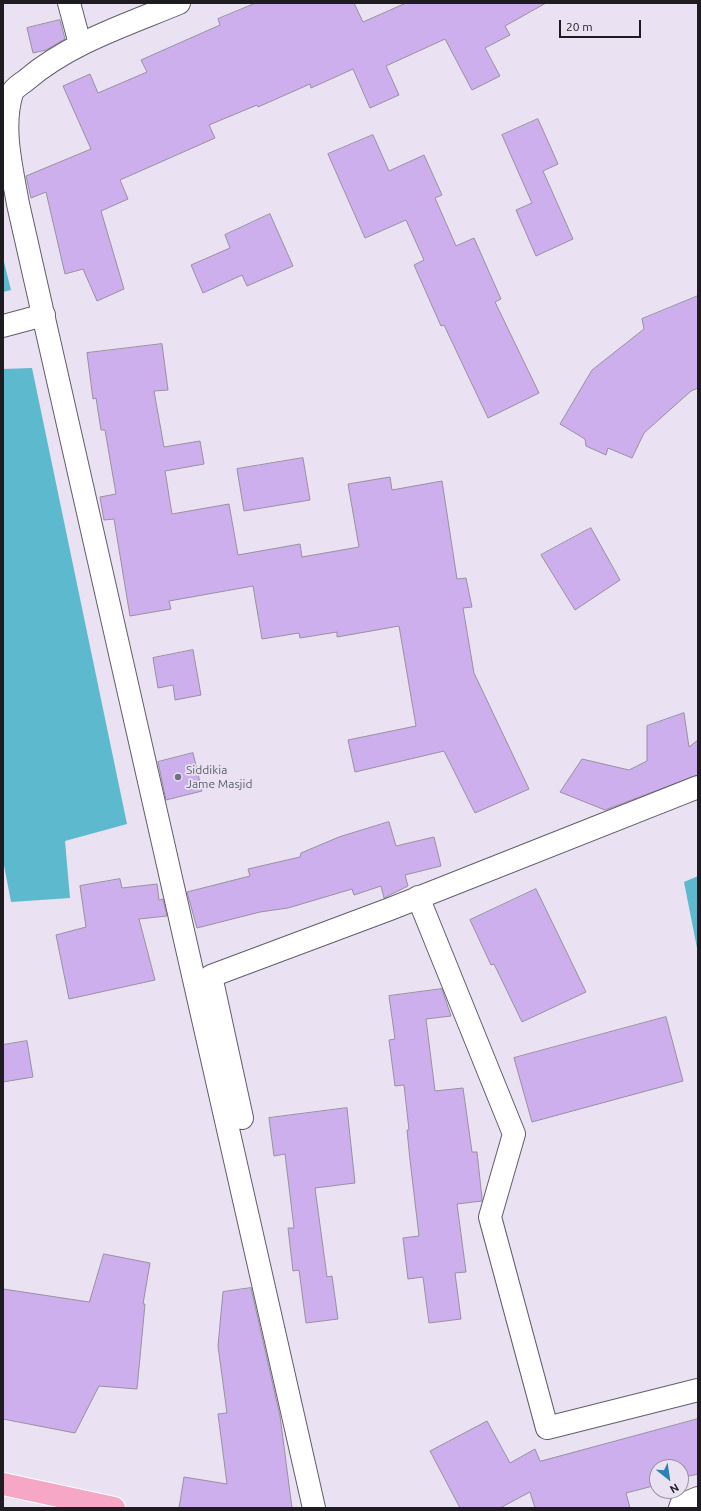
<!DOCTYPE html>
<style>
body{margin:0}
#map{position:relative;width:701px;height:1511px;overflow:hidden;background:#eae2f3;font-family:Ubuntu,sans-serif}
canvas{display:block}
.frame{position:absolute;inset:0;border:4px solid #1e1b21;pointer-events:none}
.north{position:absolute;left:649px;top:1459px;width:40px;height:40px;box-sizing:border-box;background:#eae2f3;border:1px solid #98929f;border-radius:50%;rotate:150deg;font-size:11px;font-weight:700;line-height:16px;text-align:center;color:#1e1b21}
.north::after{content:'';display:block;margin:auto;width:14px;height:18px;background:#2c83b2;clip-path:polygon(50% 0,100% 100%,50% 72%,0 100%)}
.scale{position:absolute;left:559px;top:20px;width:82px;height:18px;box-sizing:border-box;border:2px solid #1e1b21;border-top:0;padding-left:5px;font-size:12px;line-height:14px;white-space:nowrap;color:#1e1b21;-webkit-text-stroke:3px #eae2f3;paint-order:stroke}
</style>
<div id="map">
<canvas width="701" height="1511"></canvas>
<div class="frame"></div>
<div class="north">N</div>
<div class="scale">20 m</div>
</div>
<script>
const context = document.querySelector('canvas').getContext('2d');
context.lineJoin = 'round';
function fillPath(path, color) {
  context.fillStyle = color;
  context.fill(path, 'evenodd');
}
function trace(path, color, width, dash) {
  context.strokeStyle = color;
  context.lineWidth = width;
  context.lineCap = dash ? 'butt' : 'round';
  context.setLineDash(dash || []);
  context.stroke(path);
}
function drawText(font, color, halo, rows, align = 'center') {
  context.font = font + ' Ubuntu,sans-serif';
  context.lineWidth = 3.5;
  context.setLineDash([]);
  context.textBaseline = 'middle';
  context.strokeStyle = halo;
  context.fillStyle = color;
  for (const [text, x, y, turn = 0] of rows) {
    context.save();
    context.translate(x, y);
    context.rotate((+turn || 0) * Math.PI / 180);
    context.textAlign = isNaN(turn) ? turn : align;
    if (halo) context.strokeText(text, 0, 0);
    context.fillText(text, 0, 0);
    context.restore();
  }
}
fillPath(new Path2D(`
 M 3,258 L 11,290 L 3,292 Z
 M 32,368 L 127,824 L 65,841 L 70,898 L 11,902 L 3,860 L 3,369 Z
 M 698,876 L 698,953 L 684,882 Z`), '#5cb9ce');
const building = new Path2D(`
 M 256,3 L 354,3 L 363,22 L 406,3 L 546,3 L 505,26 L 510,35 L 485,48 L 500,76 L 472,90 L 445,39 L 386,66 L 399,95 L 370,108 L 353,69 L 311,88 L 310,84 L 258,107 L 257,105 L 209,125 L 215,138 L 120,180 L 128,199 L 101,211 L 124,289 L 97,301 L 83,269 L 65,274 L 46,192 L 31,198 L 26,176 L 91,149 L 63,86 L 90,74 L 98,93 L 147,72 L 141,60 L 220,25 L 218,19 Z
 M 60,20 L 65,39 L 46,50 L 33,53 L 27,28 Z
 M 538,119 L 558,164 L 543,171 L 573,239 L 536,256 L 516,210 L 532,203 L 502,135 Z
 M 373,135 L 389,171 L 424,155 L 442,195 L 435,198 L 456,246 L 474,238 L 501,299 L 495,302 L 539,393 L 488,418 L 444,325 L 441,326 L 414,265 L 424,260 L 406,220 L 365,238 L 328,154 Z
 M 270,214 L 293,266 L 247,286 L 242,275 L 203,293 L 191,265 L 230,248 L 225,235 Z
 M 698,296 L 698,388 L 691,391 L 644,433 L 632,458 L 608,448 L 606,455 L 586,446 L 585,439 L 560,424 L 592,370 L 644,329 L 642,319 Z
 M 162,344 L 168,390 L 154,391 L 164,447 L 200,441 L 204,464 L 165,471 L 172,514 L 229,504 L 238,555 L 300,544 L 302,557 L 359,547 L 348,484 L 390,477 L 392,490 L 442,481 L 457,579 L 466,578 L 472,607 L 463,608 L 474,673 L 529,789 L 475,813 L 444,751 L 355,772 L 348,740 L 416,726 L 399,626 L 337,637 L 337,632 L 300,638 L 299,633 L 262,639 L 253,586 L 169,601 L 171,609 L 130,616 L 114,519 L 104,520 L 100,497 L 116,494 L 105,430 L 101,430 L 96,398 L 93,399 L 87,353 Z
 M 303,458 L 310,500 L 244,511 L 237,469 Z
 M 591,528 L 620,580 L 575,610 L 541,555 Z
 M 193,650 L 201,695 L 175,700 L 173,685 L 158,688 L 153,658 Z
 M 684,713 L 689,747 L 698,740 L 698,775 L 605,810 L 560,792 L 582,759 L 629,770 L 647,761 L 647,726 Z
 M 193,753 L 202,791 L 166,800 L 158,762 Z
 M 389,822 L 396,846 L 434,837 L 441,866 L 405,875 L 408,886 L 384,898 L 381,886 L 354,895 L 352,889 L 288,908 L 260,912 L 197,928 L 187,892 L 250,876 L 248,869 L 300,857 L 301,853 L 339,837 Z
 M 120,879 L 122,888 L 157,884 L 159,900 L 163,899 L 167,916 L 139,919 L 155,980 L 69,999 L 56,935 L 86,927 L 80,886 Z
 M 536,889 L 586,992 L 522,1022 L 494,964 L 491,965 L 470,920 Z
 M 442,989 L 451,1016 L 426,1019 L 435,1091 L 463,1088 L 472,1152 L 477,1152 L 482,1198 L 482,1201 L 457,1204 L 466,1272 L 455,1273 L 461,1319 L 429,1323 L 423,1277 L 408,1279 L 403,1238 L 419,1236 L 410,1160 L 407,1130 L 409,1130 L 404,1085 L 395,1086 L 389,1040 L 395,1039 L 389,996 Z
 M 666,1017 L 683,1081 L 532,1122 L 514,1058 Z
 M 27,1041 L 33,1077 L 3,1082 L 3,1045 Z
 M 347,1108 L 355,1183 L 315,1188 L 327,1277 L 332,1276 L 338,1319 L 306,1323 L 299,1270 L 293,1271 L 288,1228 L 294,1228 L 285,1154 L 274,1156 L 269,1118 Z
 M 104,1254 L 150,1263 L 143,1304 L 145,1304 L 137,1389 L 99,1386 L 75,1433 L 3,1419 L 3,1289 L 89,1302 Z
 M 251,1288 L 280,1416 L 292,1508 L 179,1508 L 184,1477 L 227,1484 L 218,1414 L 227,1413 L 218,1346 L 223,1292 Z
 M 698,1419 L 698,1474 L 681,1478 L 681,1467 L 657,1467 L 657,1485 L 626,1493 L 630,1508 L 535,1508 L 530,1492 L 500,1508 L 460,1508 L 430,1451 L 487,1421 L 510,1463 L 535,1449 L 540,1461 Z`);
fillPath(building, '#ceafed');
trace(building, '#97909f', 1);
const minor = new Path2D(`
 M 69,3 L 80,44
 M 179,3 C 126,25 69,43 25,81 C 21,84 14,88 12,93 C 1,128 12,169 18,204 L 314,1508
 M 3,326 L 44,315
 M 418,897 L 514,1134 L 490,1217 L 547,1428 L 698,1390
 M 242,1118 L 211,976 L 390,909 L 698,787
 M 680,1508 L 681,1505 L 698,1498`);
const trunk = new Path2D(`
 M 3,1484 L 114,1508`);
trace(minor, '#635c6a', 24);
trace(trunk, '#fff', 24);
trace(minor, '#fff', 22);
trace(trunk, '#f6a7c6', 22);
for (const [x, y, r, color] of [
 [178,777,4,"#6b7280"]
]) {
  const dot = new Path2D();
  dot.arc(x, y, r, 0, 2 * Math.PI);
  context.fillStyle = color;
  context.fill(dot);
  trace(dot, '#eae2f3', 1.5);
}
drawText('12px', '#5b616d', '#eae2f3', [
 ["Siddikia",186,770],
 ["Jame Masjid",186,784]
], 'left');
</script>
